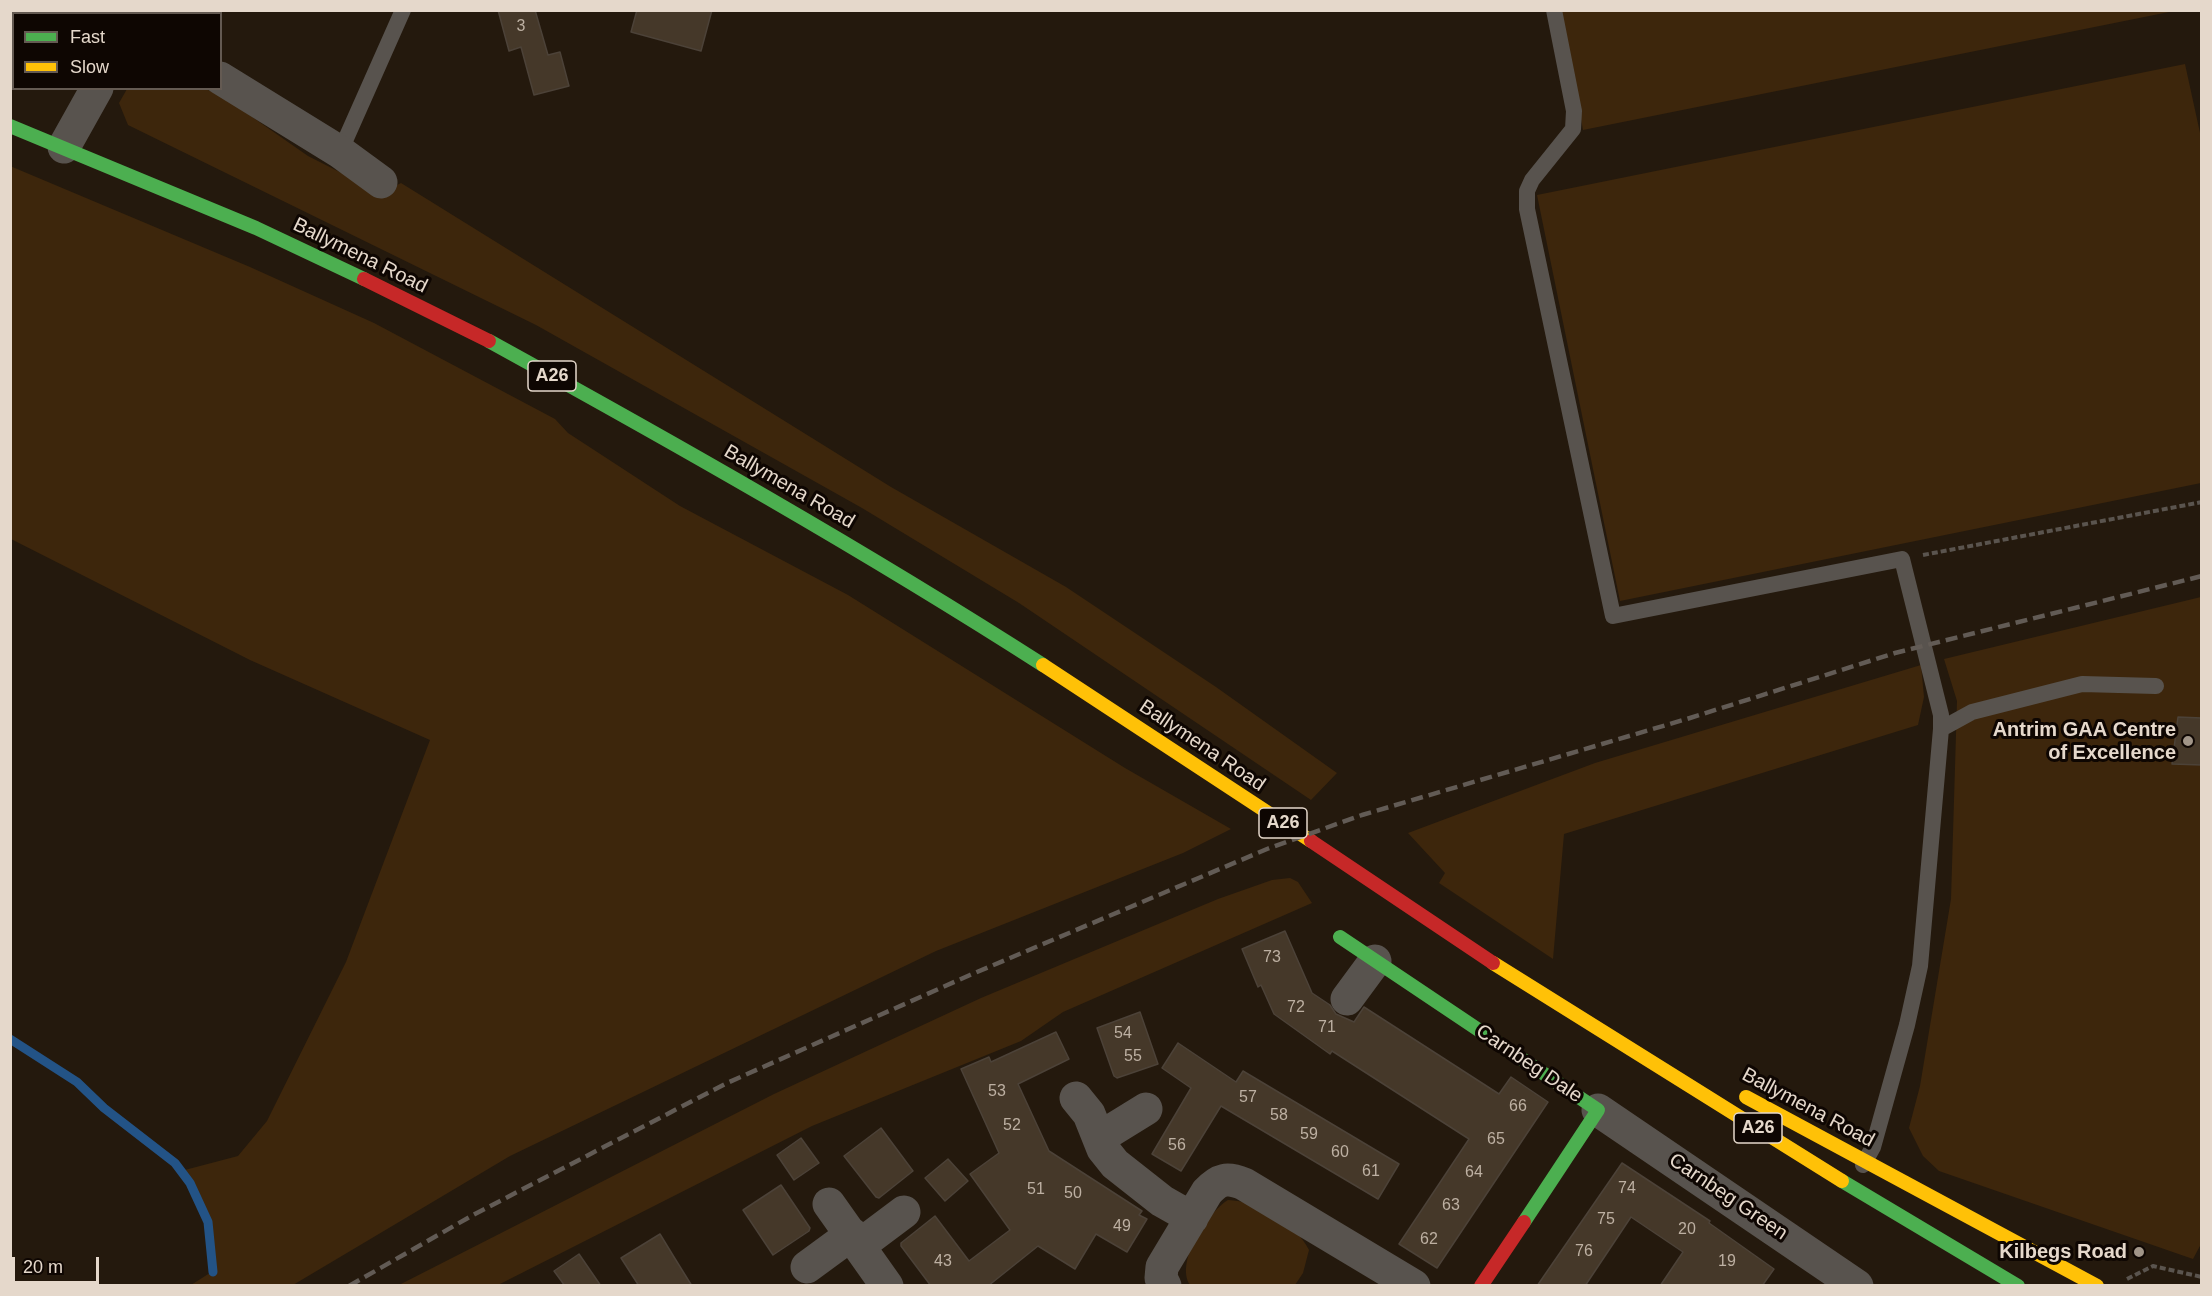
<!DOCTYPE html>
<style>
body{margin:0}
#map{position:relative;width:2212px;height:1296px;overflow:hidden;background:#24190d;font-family:Arial,sans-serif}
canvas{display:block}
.frame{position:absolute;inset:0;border:12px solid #e5d8cb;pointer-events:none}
.legend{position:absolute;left:12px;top:12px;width:210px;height:78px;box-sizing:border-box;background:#0e0602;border:2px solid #645a52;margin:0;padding:8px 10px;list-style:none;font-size:18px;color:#e5d8cb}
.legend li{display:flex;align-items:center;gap:12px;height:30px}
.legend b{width:30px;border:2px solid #645a52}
.scale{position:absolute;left:12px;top:1257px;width:87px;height:27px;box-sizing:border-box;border:3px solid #e5d8cb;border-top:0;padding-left:8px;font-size:18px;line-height:21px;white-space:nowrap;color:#e5d8cb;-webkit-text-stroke:4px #0e0602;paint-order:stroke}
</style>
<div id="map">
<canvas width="2212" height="1296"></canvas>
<div class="frame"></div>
<ul class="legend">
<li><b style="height:8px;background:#4caf50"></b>Fast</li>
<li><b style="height:8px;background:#ffc107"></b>Slow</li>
</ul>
<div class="scale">20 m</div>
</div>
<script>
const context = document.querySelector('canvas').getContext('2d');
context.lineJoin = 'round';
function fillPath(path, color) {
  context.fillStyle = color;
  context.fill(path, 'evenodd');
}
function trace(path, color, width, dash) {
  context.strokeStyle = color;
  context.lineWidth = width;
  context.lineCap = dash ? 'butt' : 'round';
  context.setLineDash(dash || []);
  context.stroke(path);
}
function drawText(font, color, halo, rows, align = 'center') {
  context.font = font + ' Arial,sans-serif';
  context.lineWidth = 6;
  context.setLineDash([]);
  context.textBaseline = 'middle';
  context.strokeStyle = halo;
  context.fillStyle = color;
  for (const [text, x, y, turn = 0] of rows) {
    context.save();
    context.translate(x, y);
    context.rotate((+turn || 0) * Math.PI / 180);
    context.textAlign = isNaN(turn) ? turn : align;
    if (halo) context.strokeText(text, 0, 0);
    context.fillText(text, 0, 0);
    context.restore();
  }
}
fillPath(new Path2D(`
 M 1561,10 L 2174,11 L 1583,130 Z
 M 2185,64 L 2202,142 L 2201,483 L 1620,601 L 1537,195 Z
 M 127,89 L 206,89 L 225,98 L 308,156 L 381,193 L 401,183 L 891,487 L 1066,587 L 1216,687 L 1337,773 L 1311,800 L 1019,603 L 862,508 L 536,325 L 128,125 L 119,103 Z
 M 10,166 L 250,267 L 374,323 L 555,419 L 568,433 L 680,506 L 848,595 L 1125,768 L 1231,829 L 1183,853 L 936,951 L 510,1156 L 293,1285 L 191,1285 L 213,1271 L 208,1222 L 181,1171 L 238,1156 L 267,1121 L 346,962 L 430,740 L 250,660 L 11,539 Z
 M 2201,597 L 2201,1244 L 2193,1259 L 1939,1171 L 1923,1156 L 1909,1128 L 1920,1086 L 1951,899 L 1957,701 L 1944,659 Z
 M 1921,665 L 1924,697 L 1918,725 L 1564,834 L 1553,959 L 1439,883 L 1445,873 L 1408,833 L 1595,763 Z
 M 1290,878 L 1298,882 L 1312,903 L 1063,1012 L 1021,1041 L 812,1126 L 498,1285 L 399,1285 L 774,1094 L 981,998 L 1218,899 L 1272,880 Z
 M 1228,1200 C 1257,1201 1296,1223 1309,1250 L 1303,1273 L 1295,1285 L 1190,1285 C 1175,1262 1207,1213 1228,1200 Z`), '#3d260c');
trace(new Path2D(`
 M 10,1039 L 77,1082 L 104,1108 L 175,1163 L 190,1183 L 208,1222 L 213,1272`), '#235386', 9);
const building = new Path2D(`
 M 498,10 L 535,10 L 548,55 L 560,52 L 569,86 L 534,95 L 521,47 L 509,51 Z
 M 637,10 L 712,10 L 701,51 L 631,32 Z
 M 2178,717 L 2202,718 L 2202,765 L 2172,764 Z
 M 1285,931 L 1312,993 L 1330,1005 L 1336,1014 L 1354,1022 L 1364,1007 L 1499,1094 L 1511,1077 L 1548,1102 L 1437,1268 L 1399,1244 L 1469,1139 L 1332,1051 L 1330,1054 L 1274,1014 L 1261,985 L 1258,987 L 1242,949 Z
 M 1140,1012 L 1158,1064 L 1117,1078 L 1114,1076 L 1097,1028 Z
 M 1056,1032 L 1069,1059 L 1018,1084 L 1049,1151 L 1142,1211 L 1139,1215 L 1147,1219 L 1127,1252 L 1096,1234 L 1075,1269 L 1038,1246 L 988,1286 L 931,1286 L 901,1246 L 901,1243 L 935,1216 L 969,1261 L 1010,1230 L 970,1174 L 999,1153 L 961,1069 L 989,1057 L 991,1062 Z
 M 1178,1043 L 1236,1082 L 1243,1071 L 1399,1164 L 1378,1199 L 1221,1106 L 1181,1171 L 1152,1154 L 1191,1088 L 1162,1068 Z
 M 881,1128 L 913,1171 L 879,1198 L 876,1197 L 844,1156 Z
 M 801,1138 L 819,1163 L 794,1180 L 777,1155 Z
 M 948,1159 L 968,1181 L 945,1201 L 925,1178 Z
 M 1622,1163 L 1710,1221 L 1709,1223 L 1774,1269 L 1762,1286 L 1660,1286 L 1683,1252 L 1631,1217 L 1585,1286 L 1537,1286 Z
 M 781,1185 L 810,1228 L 809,1231 L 773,1255 L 743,1210 Z
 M 660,1234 L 674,1257 L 692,1286 L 639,1286 L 621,1258 Z
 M 579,1254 L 601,1286 L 565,1286 L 554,1271 Z`);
fillPath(building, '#453829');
trace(building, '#4c4238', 1.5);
trace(new Path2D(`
 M 1923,555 L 2202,502
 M 2127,1279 L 2153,1266 L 2202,1277`), '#5a544e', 4, [6, 3]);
trace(new Path2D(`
 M 1554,10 L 1574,111 L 1573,129 L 1532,180 L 1527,191 L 1527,209 L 1613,616 L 1902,559 L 1941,715 L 1941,729 L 1920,966 L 1907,1025 L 1873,1147 L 1863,1165
 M 340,152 L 403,10
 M 1941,729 L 1972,712 L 2082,684 L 2156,686`), '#58534e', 16);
trace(new Path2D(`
 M 112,10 L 115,14
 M 220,78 L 340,152 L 381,182
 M 64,147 L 97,88
 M 1347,999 L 1375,961
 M 1076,1098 L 1089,1114 L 1103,1149 L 1115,1164 L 1162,1201 L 1192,1218
 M 1598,1110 L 1857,1286
 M 1099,1138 L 1146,1109
 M 829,1204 L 887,1286
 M 860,1245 L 904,1212
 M 807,1267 L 852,1234
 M 1165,1286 L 1161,1278 L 1162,1267 L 1207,1192 C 1219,1179 1227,1177 1244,1184 L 1414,1286`), '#58534e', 33);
trace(new Path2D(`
 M 10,126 L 256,228 L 364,279
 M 489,341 C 676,444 862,549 1043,665
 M 1340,937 L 1598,1110 L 1524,1222
 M 1842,1181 L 2018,1286`), '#4caf50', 14);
trace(new Path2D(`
 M 1043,665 L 1311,841
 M 1493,963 L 1842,1181
 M 1746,1097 L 2097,1286`), '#ffc107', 14);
trace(new Path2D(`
 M 364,279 L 489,341
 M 1311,841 L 1493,963
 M 1481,1286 L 1524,1222`), '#c62828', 14);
trace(new Path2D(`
 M 349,1286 L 473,1215 L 727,1083 L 970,975 L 1267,849 L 1362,815 L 1690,718 L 1895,653 L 2202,576`), '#625b55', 4.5, [12, 6]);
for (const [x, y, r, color] of [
 [2188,741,6,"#a19588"],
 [2139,1252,6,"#a19588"]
]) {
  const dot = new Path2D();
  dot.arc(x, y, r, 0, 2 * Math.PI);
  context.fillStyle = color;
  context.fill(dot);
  trace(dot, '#0e0602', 2);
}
drawText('16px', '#bdb0a2', null, [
 ["3",521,27],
 ["73",1272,958],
 ["72",1296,1008],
 ["71",1327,1028],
 ["54",1123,1034],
 ["55",1133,1057],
 ["53",997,1092],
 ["57",1248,1098],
 ["66",1518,1107],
 ["58",1279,1116],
 ["52",1012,1126],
 ["59",1309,1135],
 ["65",1496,1140],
 ["56",1177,1146],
 ["60",1340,1153],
 ["61",1371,1172],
 ["64",1474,1173],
 ["74",1627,1189],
 ["51",1036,1190],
 ["50",1073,1194],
 ["63",1451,1206],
 ["75",1606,1220],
 ["49",1122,1227],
 ["20",1687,1230],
 ["62",1429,1240],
 ["76",1584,1252],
 ["43",943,1262],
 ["19",1727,1262]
]);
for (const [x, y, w] of [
 [552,376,48],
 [1283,823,48],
 [1758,1128,48]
]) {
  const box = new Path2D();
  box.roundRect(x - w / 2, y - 15, w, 30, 4.5);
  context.fillStyle = '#0e0602';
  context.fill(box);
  trace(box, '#e5d8cb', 1.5);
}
drawText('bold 18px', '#e5d8cb', null, [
 ["A26",552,376],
 ["A26",1283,823],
 ["A26",1758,1128]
]);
drawText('20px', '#e5d8cb', '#0e0602', [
 ["Ballymena Road",360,256,26],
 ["Ballymena Road",789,487,30],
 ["Ballymena Road",1202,746,34],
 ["Carnbeg Dale",1529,1064,34],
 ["Ballymena Road",1808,1108,28],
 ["Carnbeg Green",1728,1197,34]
]);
drawText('bold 20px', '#e5d8cb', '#0e0602', [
 ["Antrim GAA Centre",2176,730],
 ["of Excellence",2176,753],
 ["Kilbegs Road",2127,1252]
], 'right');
</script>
